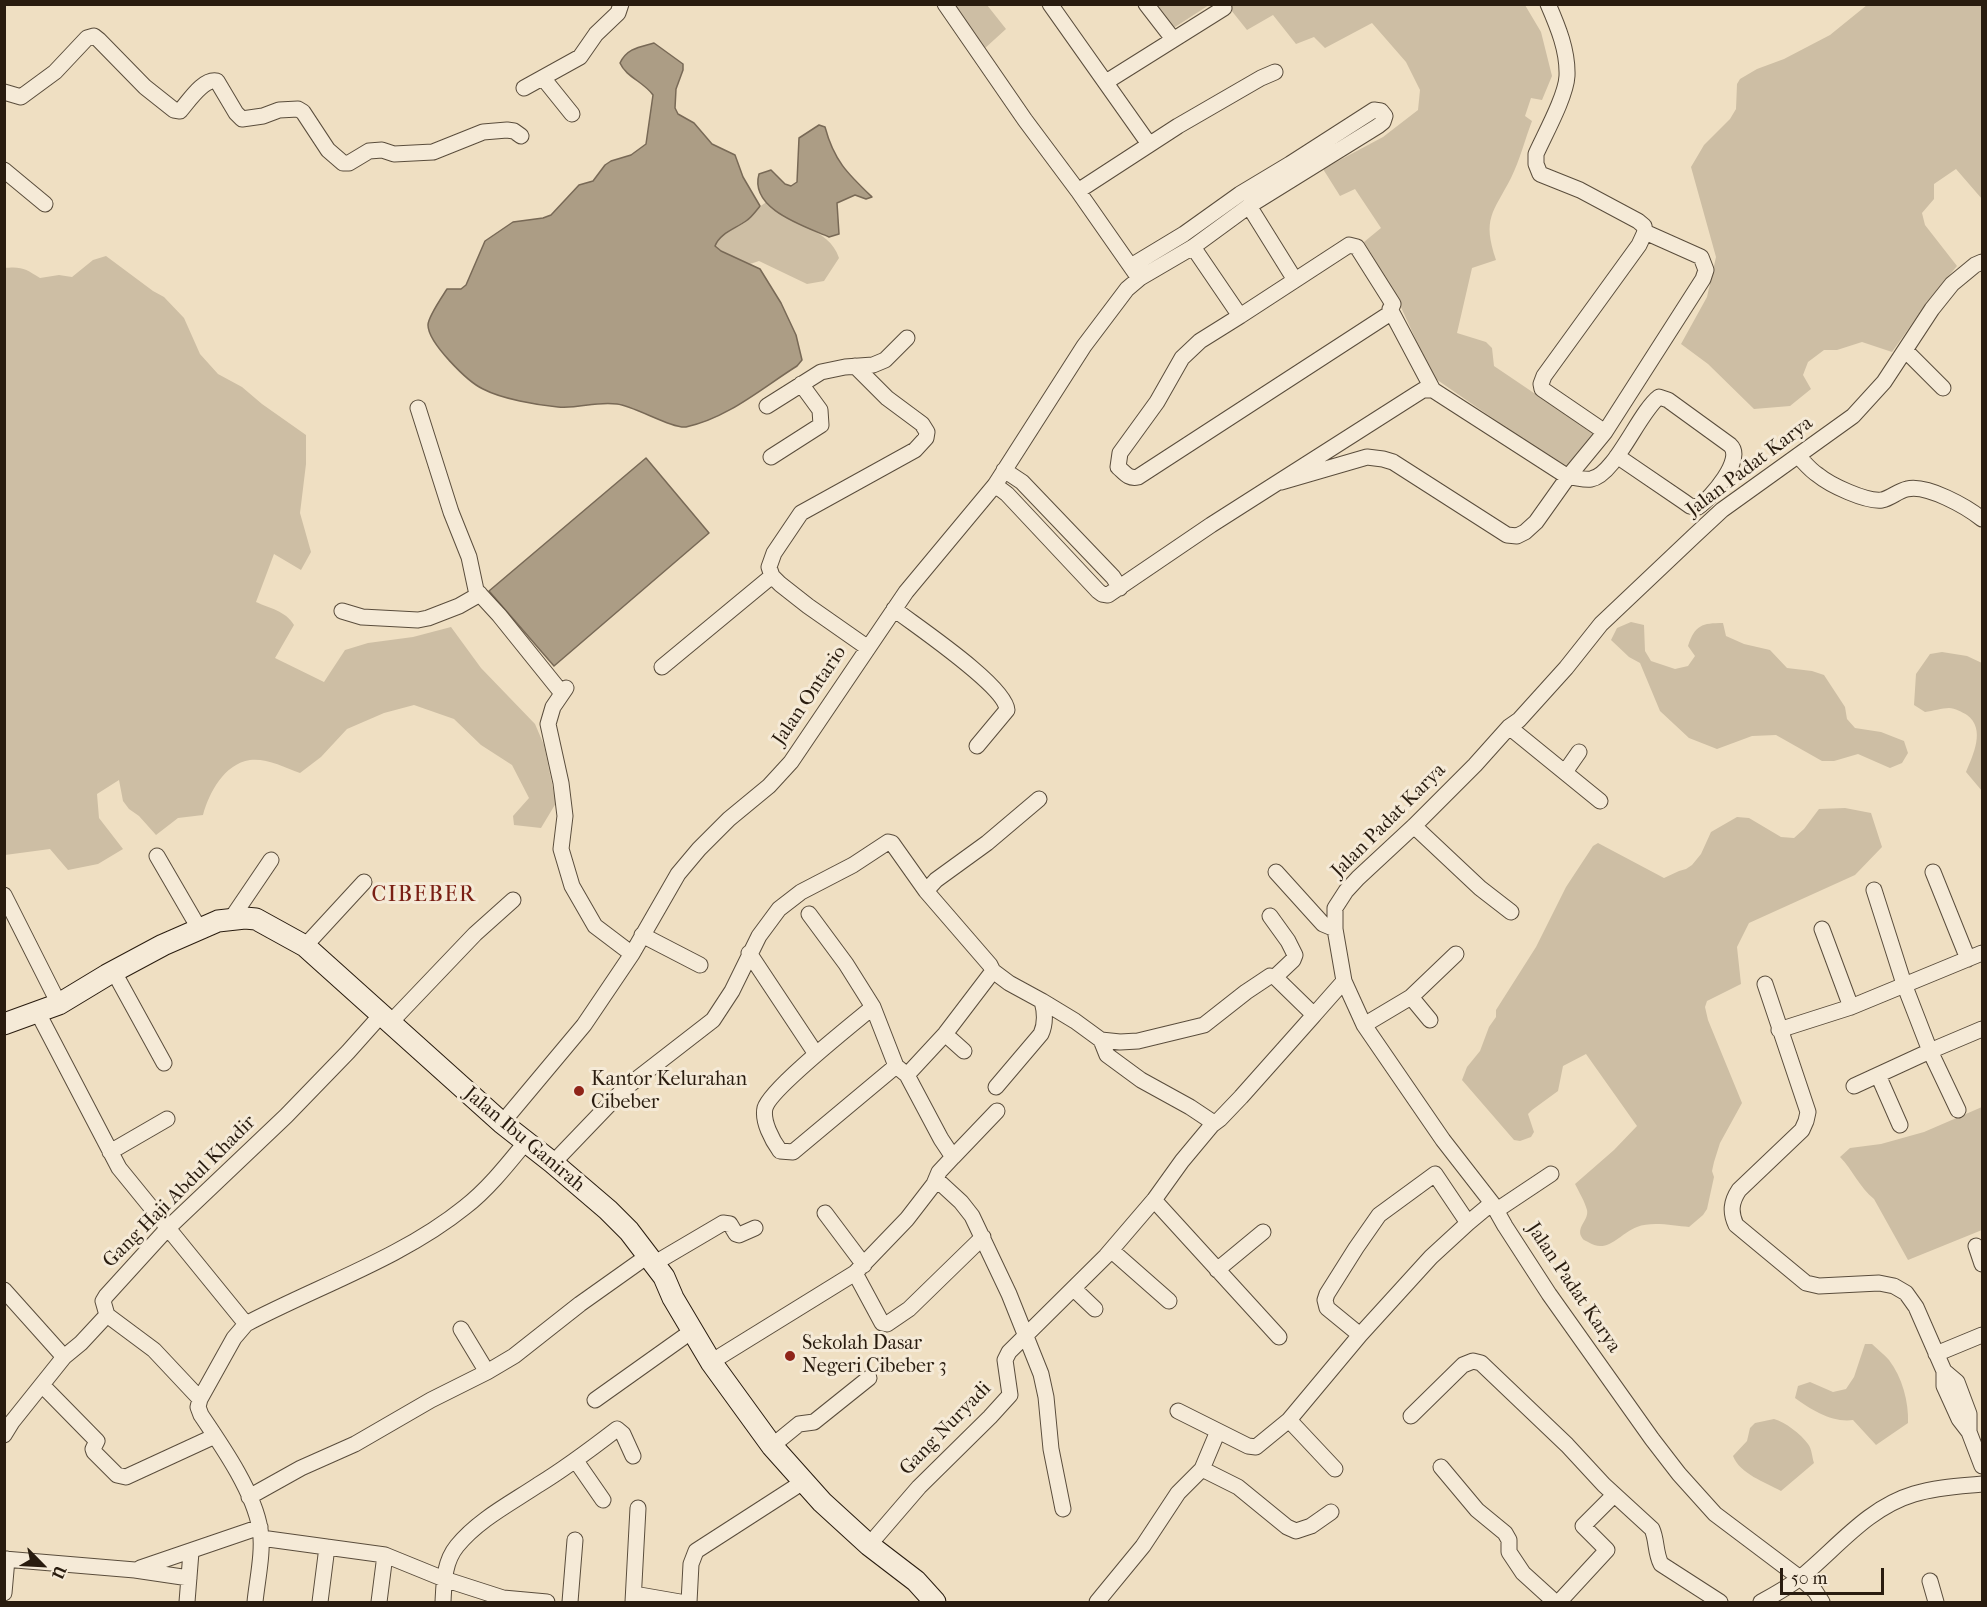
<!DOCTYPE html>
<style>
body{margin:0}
#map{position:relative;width:1987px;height:1607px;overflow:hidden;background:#efdfc2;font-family:"IM FELL French Canon",serif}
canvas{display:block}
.frame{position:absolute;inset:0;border:6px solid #291c0f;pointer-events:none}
.north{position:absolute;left:12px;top:1535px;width:60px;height:60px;-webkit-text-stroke:4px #f5ead7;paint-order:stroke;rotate:114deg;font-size:16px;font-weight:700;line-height:24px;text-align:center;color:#291c0f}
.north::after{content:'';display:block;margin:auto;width:21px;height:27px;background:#291c0f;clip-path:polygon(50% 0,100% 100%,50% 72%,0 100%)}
.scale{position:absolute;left:1780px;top:1568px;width:104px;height:27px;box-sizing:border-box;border:3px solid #291c0f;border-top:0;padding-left:8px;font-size:18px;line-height:21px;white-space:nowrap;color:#291c0f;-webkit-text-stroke:4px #f5ead7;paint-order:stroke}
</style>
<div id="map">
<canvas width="1987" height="1607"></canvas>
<div class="frame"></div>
<div class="north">U</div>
<div class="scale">50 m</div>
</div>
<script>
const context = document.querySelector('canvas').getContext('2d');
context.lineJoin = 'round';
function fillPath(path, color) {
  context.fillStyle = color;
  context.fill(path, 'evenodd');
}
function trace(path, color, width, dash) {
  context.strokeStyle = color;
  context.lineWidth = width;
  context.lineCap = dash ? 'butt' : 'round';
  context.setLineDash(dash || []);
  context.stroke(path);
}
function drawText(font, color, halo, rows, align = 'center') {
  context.font = font + ' "IM FELL French Canon",serif';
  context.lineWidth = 6;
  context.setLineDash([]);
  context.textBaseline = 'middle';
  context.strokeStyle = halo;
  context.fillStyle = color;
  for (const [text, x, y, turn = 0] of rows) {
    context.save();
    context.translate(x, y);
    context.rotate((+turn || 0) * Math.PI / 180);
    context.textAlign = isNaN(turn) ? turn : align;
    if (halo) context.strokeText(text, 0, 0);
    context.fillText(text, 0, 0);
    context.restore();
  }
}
fillPath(new Path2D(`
 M 952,5 L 987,5 L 1006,29 L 984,49 Z
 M 1154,5 L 1209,5 L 1172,29 Z
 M 1227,5 L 1525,5 L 1541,32 L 1552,76 L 1542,100 L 1531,98 L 1525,116 L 1532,121 C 1525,139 1520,160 1511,178 C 1493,213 1482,218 1496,260 L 1472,268 L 1457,333 L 1486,342 L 1492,348 L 1494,366 L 1593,433 L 1574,462 L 1567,466 L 1517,435 L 1433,377 L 1394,292 L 1364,242 L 1381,228 L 1355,189 L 1340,196 L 1323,169 L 1383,137 L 1418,110 L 1420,90 L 1406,62 L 1372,23 L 1325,48 L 1314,37 L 1296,44 L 1273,15 L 1247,30 Z
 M 1867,5 L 1982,5 L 1982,199 L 1956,169 L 1934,184 L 1934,199 L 1922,213 L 1925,225 L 1957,266 L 1931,297 L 1892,352 L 1862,342 L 1837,350 L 1824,350 L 1808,362 L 1803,375 L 1811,389 L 1790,406 L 1754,409 L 1708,364 L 1681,344 L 1707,297 L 1716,257 L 1691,167 L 1704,145 L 1730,119 L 1736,109 L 1737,84 L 1740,79 L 1757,69 L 1784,59 L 1830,35 Z
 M 767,202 C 787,226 829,226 839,258 L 824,281 L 807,284 L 759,261 L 750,264 L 721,251 L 714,246 C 722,231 738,229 749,219 C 756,213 758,206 767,202 Z
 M 106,256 L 153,291 L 164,297 L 184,318 L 200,354 L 218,374 L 242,387 L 262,404 L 306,435 L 306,464 L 300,513 L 311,552 L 301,570 L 274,554 L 256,602 C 269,608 286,611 294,625 L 275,658 L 324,682 L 345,650 L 368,643 L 413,637 L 451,627 L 481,668 L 535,724 L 544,745 L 556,803 L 541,828 L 514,825 L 513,816 L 529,798 L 512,765 L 481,745 L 454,719 L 414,705 L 384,713 L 347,729 L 321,757 L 300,773 C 284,767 266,758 250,760 C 224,764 209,793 203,815 L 178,818 L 156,835 L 139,816 L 129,809 L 123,801 L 119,780 L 97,794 L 99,818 L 123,849 L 98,864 L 68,870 L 50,849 L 5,855 L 4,268 C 22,266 26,269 40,278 L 59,275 L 72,277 L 93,260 Z
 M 1631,622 L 1644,625 L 1645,651 L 1651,661 L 1675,669 L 1688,666 L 1695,656 L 1688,646 C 1695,625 1702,623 1723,623 L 1726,636 L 1744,644 L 1770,650 L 1787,668 L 1812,671 L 1824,675 L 1845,707 L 1847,719 L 1855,728 L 1881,732 L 1904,741 L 1908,753 L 1902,763 L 1890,768 L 1858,754 L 1834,761 L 1822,761 L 1776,735 L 1752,736 L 1717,749 L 1689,738 L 1660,711 L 1640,663 L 1629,657 L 1611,640 L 1617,628 Z
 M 1942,652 L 1967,656 L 1982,663 L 1982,791 L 1966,772 C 1973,755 1986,729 1967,715 C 1962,712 1955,708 1949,708 C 1942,708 1933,711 1925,712 L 1914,705 L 1916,674 L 1930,654 Z
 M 1845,808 L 1871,813 L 1882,847 L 1855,875 L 1749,923 L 1737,947 L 1741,984 L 1707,1001 L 1705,1007 L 1708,1020 L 1742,1103 L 1720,1143 L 1714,1162 L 1712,1171 L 1714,1177 L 1707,1209 L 1703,1215 L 1689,1227 C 1674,1226 1652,1221 1637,1227 C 1620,1233 1608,1255 1588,1242 C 1584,1240 1583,1240 1581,1236 C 1577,1226 1589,1220 1587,1210 C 1585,1202 1579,1192 1575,1184 L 1614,1150 L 1637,1126 L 1586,1054 L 1563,1066 L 1558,1091 L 1532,1110 L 1528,1114 L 1534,1132 L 1531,1137 L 1520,1141 L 1514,1140 L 1462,1080 L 1467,1067 L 1480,1051 L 1489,1027 L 1496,1017 L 1496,1010 L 1536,947 L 1566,887 L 1593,846 L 1598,843 L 1664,878 L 1679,871 L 1686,869 L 1692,865 L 1701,854 L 1711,832 L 1737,817 L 1749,818 L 1781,837 L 1794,838 L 1804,829 L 1819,809 Z
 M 1982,1107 L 1982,1230 L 1908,1260 L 1874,1199 C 1860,1188 1852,1169 1840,1157 L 1850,1148 L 1881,1144 L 1924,1132 Z
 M 1865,1344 L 1872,1344 C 1877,1349 1884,1354 1889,1360 C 1902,1377 1909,1402 1908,1423 L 1876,1445 L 1853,1420 C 1833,1423 1811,1410 1795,1398 L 1798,1386 L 1810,1382 L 1833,1392 L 1846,1389 L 1854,1377 Z
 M 1774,1419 C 1785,1422 1801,1434 1808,1444 C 1812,1449 1812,1457 1814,1463 L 1781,1491 C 1765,1482 1740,1474 1733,1456 L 1747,1441 L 1750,1428 L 1755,1423 Z`), '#cdbea4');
const water = new Path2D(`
 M 654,43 L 683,64 L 683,70 L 676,89 L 675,108 L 678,114 L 694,123 L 712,144 L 735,155 L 743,177 L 760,206 C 756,211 752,217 746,221 C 735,229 720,233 715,246 L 721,251 L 760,269 L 781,303 L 796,335 L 802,360 L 797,366 C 762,388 728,418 686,427 C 673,429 634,406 617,404 C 595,401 579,409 558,407 C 537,405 502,399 483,389 C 468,382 428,343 428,325 C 428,317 442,297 447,289 L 461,289 L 466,285 L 485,241 L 513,222 L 543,218 L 551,215 L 579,185 L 593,181 L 605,165 L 611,161 L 631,155 L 646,144 L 653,95 C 644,82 626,77 620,63 C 627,48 640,47 654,43 Z
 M 819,125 L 825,127 C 834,161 848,174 872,197 L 866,199 L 855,195 L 837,203 L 839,234 L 829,237 C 804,226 749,209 759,174 L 771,170 L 785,184 L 791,186 L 797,182 L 799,138 Z
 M 646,458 L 709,533 L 554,666 L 489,591 Z`);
fillPath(water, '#ac9d85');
trace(water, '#786956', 1.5);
const minor = new Path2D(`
 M 945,4 L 1025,120 L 1078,191 L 1136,274
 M 1050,4 L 1149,144
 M 1146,4 L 1173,39
 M 1548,4 C 1558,27 1568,51 1567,76 C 1566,96 1545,134 1536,154 L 1536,164 L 1540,174 L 1580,190 L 1638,221 L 1644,226 L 1645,232 L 1639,245 L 1544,376 L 1541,384 L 1542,389 L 1605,432
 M 543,78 L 572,114
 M 1106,82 L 1224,8
 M 524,88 L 580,57 L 596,34 L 618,13 L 621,4
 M 4,92 L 21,97 L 55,72 L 87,38 L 94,36 L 99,40 L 145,87 L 174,110 L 180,111 C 189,101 203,78 217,81 L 236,113 L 242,119 L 263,116 L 279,110 L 298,109 L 303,112 L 328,150 L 343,163 L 349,163 L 369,151 L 382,150 L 394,154 L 433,152 L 483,132 L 507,130 L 514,131 L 521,136
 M 4,170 L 45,204
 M 1078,191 L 1178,126 L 1261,78 L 1275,72
 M 1249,206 L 1295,280
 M 1193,247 L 1240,316 L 1349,245 L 1357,247 L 1393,304 L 1389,314 L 1138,477 C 1128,479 1125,473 1118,467 L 1120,453 L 1157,402 L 1182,358 L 1200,341 L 1240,316
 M 1390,309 L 1433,390 L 1568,477 C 1575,477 1584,480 1591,479 C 1615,475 1639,412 1659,397 L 1668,400 L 1730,445 C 1745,459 1711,498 1698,507 L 1690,506 L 1683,501 L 1617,456
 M 1906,351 L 1943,388
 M 855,366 L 887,398 L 922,424 L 927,432 L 926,438 L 915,450 L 801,513 L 774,553 L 769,567 L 772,576 L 780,584 L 808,606 L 868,648
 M 767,406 L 821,372 L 845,367 L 873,365 L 885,360 L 907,338
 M 418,408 L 451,512 L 469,557 L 476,590 L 499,615 L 561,692
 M 1798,456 C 1804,462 1810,470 1818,475 C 1830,485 1866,502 1882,500 C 1891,498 1898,491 1907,489 C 1927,484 1967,507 1982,519
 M 771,457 L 821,425 L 820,410 L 801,384
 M 1004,470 L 1022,482 L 1113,577 L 1120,588
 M 1281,482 L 1367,457 L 1383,459 L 1393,462 L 1507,535 L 1517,536 L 1525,532 L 1536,522 L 1568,477 L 1605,432 L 1703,279 L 1706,270 L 1701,257 L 1645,232
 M 995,485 L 1007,494 L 1098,591 L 1102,594 L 1108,595 L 1211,525 L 1415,395 L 1423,390 L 1433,390
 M 894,609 C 916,626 1006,686 1007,710 L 977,746
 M 342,611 L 362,617 L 418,620 L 428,618 L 459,606 L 480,594
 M 662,667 L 772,576
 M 566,688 L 553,707 L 548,724 L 561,783 L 565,816 L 561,849 L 572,886 L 595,926 L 632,954
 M 1509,727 L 1600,801
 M 1565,772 L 1579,752
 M 1414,826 L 1480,888 L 1511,912
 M 157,856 L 200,930
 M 1276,872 L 1323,924 L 1335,929
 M 1933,872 L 1968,959
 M 1874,890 L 1904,984 L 1930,1051 L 1958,1110
 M 926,891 L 936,880 L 987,843 L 1039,799
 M 4,895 L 59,1004
 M 1270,916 L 1288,941 L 1295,955 L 1293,960 L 1275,977
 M 231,919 L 271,860
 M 1822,929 L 1851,1007
 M 642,935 L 700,965
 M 305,946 L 364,882
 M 749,953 L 816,1054
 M 114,972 L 164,1063
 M 1765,984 L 1808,1112 L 1806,1121 L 1802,1130 L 1739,1190 C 1731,1202 1730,1212 1736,1225 L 1806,1283 L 1819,1286 L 1879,1283 L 1894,1286 L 1906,1293 L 1916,1307 L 1944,1371 L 1944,1386 L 1959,1419 L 1969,1432 L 1982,1466
 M 1411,997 L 1430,1020
 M 873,1007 C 854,1023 770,1089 765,1108 C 762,1121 772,1140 780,1151 L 793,1152 L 896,1066
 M 38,1013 L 119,1168 L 246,1324
 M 390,1023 L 475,934 L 513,900
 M 1364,1025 L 1411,997 L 1456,954
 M 1779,1030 L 1851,1007 L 1982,953
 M 945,1034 L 964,1051
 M 1101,1040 L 1107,1055 L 1141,1080 L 1190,1107 L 1214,1123
 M 907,1075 L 945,1034 L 993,971
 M 1878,1075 L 1900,1125
 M 1854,1086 L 1930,1051 L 1982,1029
 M 996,1087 L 1041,1034 C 1046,1023 1045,1012 1042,1001
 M 502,1123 L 584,1025 L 632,954 L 678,874 L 699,849 L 729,819 L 769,786 L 791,762 L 906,592 L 995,485 L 1084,346 L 1127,289 L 1140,278 L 1193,247 L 1249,206 L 1378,126 L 1383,122 L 1385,116 L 1381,111 L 1374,110 L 1290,164 L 1240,194 L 1184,234 L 1131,266
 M 110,1152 L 167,1119
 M 953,1157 L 997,1111
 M 553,1163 L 624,1089 L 713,1020 L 732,991 L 759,936 L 779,909 L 801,892 L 853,865 L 888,842 L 892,843 L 926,891 L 990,965 L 993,971 L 1009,983 L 1042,1001 L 1075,1021 L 1101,1040 L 1120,1042 L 1138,1041 L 1204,1025 L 1246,992 L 1270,976 L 1275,977 L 1314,1015 L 1344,981
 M 936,1179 L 961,1202 L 972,1216 L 1009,1294 L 1041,1374 L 1046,1397 L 1051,1449 L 1063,1509
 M 1154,1200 L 1279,1337
 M 1497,1210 L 1551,1174
 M 825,1213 L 864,1265
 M 1976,1246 L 1982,1264
 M 1111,1250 L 1169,1301
 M 655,1263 L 723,1223 L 730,1224 L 736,1234 L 739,1235 L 755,1228
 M 1217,1270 L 1263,1232
 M 855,1273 L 882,1323 L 887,1324 L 909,1309 L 983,1237
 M 1074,1289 L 1095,1309
 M 4,1290 L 64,1357
 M 107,1315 L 154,1350 L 200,1399
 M 461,1329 L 487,1372
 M 1360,1335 L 1431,1257 L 1468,1223
 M 1936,1354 L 1982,1335
 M 711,1362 L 855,1273 L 907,1219 L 934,1184 L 939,1172 L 953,1157 L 941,1139 L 907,1075 L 896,1066 L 873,1007 L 846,964 L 809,914
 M 1944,1371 L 1957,1382 L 1969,1414 L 1969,1432
 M 42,1385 L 97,1441 L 93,1449 L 94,1452 L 117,1475 L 126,1477 L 215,1436
 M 595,1400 L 692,1331
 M 1178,1411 L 1218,1431
 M 1411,1416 L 1463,1365 L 1473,1361 L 1481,1363 L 1567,1445 L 1604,1485 L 1652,1529 C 1657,1540 1655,1552 1661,1564 L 1720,1602
 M 1289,1420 L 1335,1469
 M 4,1435 L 12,1422 L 64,1357 L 81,1343 L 107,1315 L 103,1301 L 106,1296 L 167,1229 L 286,1116 L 348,1052 L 381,1015
 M 772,1446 L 799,1424 L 814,1422 L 869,1378
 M 576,1461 L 603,1500
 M 1441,1467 L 1477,1510 L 1505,1533 L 1509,1540 L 1509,1552 L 1523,1573 L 1555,1602
 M 1202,1469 L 1238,1487 L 1287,1527 L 1296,1531 L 1311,1526 L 1331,1512
 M 249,1497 L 301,1468 L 355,1444 L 431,1400 L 487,1372 L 514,1356 L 580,1304 L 649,1255
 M 261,1538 L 385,1555 L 444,1579 L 503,1598 L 547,1602
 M 869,1545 L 919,1487 L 990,1417 L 1010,1395 L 1005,1360 L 1009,1352 L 1106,1256 L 1154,1200 L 1182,1161 L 1212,1125 L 1220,1119 L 1241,1097 L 1314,1015
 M 4,1559 L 135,1570 L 189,1578
 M 140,1568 L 260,1527
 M 1930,1581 L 1936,1602
 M 4,1593 L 7,1559
 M 634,1594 L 680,1602
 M 187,1602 L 191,1552
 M 255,1602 C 257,1581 264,1550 260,1529 C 254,1492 222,1446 201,1415 L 198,1407 L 200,1399 L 234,1338 L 246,1324 C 318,1286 402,1258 465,1207 C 488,1189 507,1165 525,1143
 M 320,1602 L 327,1547
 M 379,1602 L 385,1555
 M 443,1602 C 444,1582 444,1562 457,1546 C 478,1520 511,1503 538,1485 C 566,1468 591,1449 617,1429 L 623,1434 L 633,1456
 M 570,1602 L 575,1540
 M 633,1602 L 638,1508
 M 689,1602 L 691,1564 L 696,1551 L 803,1482
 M 1097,1602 L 1143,1546 L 1178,1493 L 1202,1469 L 1218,1431 L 1248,1446 L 1256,1447 L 1289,1420 L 1360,1335 L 1327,1308 L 1325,1300 L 1327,1294 L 1356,1248 L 1379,1215 L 1435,1174 L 1468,1223 L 1492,1203
 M 1559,1602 L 1607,1550 L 1583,1526 L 1614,1495
 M 1761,1602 C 1774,1595 1788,1587 1800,1578 C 1837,1548 1867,1508 1914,1494 C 1936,1487 1960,1486 1982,1484
 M 1822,1602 L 1815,1591 L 1800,1578 L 1715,1514 L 1679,1474 L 1652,1439 L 1549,1294 L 1505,1226 L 1492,1203 L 1443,1140 L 1364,1025 L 1344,981 L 1335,929 L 1335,908 L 1346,891 L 1358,878 L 1414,826 L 1475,765 L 1509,727 L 1519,720 L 1566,668 L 1601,624 L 1694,536 L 1722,510 L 1853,416 L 1884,382 L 1932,309 L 1952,284 L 1975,265 L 1982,262`);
const secondary = new Path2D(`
 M 4,1024 L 59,1004 L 107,975 L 163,945 L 218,921 L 245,918 L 256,919 L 305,946 L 502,1123 L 553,1163 L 608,1210 L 629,1231 L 664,1277 L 673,1298 L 711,1362 L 772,1446 L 822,1502 L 869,1545 L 916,1581 L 935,1602`);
trace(minor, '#5a4d3c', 17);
trace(secondary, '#291c0f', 23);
trace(minor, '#f5ead7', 15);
trace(secondary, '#f5ead7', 21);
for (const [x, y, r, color] of [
 [579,1091,6,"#8f2418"],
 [790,1356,6,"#8f2418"]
]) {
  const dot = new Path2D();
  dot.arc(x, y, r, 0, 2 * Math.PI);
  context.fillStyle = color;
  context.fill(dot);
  trace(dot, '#f5ead7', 2);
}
drawText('20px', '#291c0f', '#f5ead7', [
 ["Jalan Padat Karya",1750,467,-37],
 ["Jalan Ontario",810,696,-56],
 ["Jalan Padat Karya",1389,821,-45],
 ["Jalan Ibu Ganirah",524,1140,40],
 ["Gang Haji Abdul Khadir",180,1192,-45],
 ["Jalan Padat Karya",1573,1288,56],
 ["Gang Nuryadi",946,1429,-46]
]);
drawText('20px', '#291c0f', '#f5ead7', [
 ["Kantor Kelurahan",591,1080],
 ["Cibeber",591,1103],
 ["Sekolah Dasar",802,1344],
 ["Negeri Cibeber 3",802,1367]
], 'left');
context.letterSpacing = '1.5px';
drawText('22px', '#7a1f14', '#f5ead7', [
 ["CIBEBER",424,896]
]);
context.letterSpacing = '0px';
</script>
